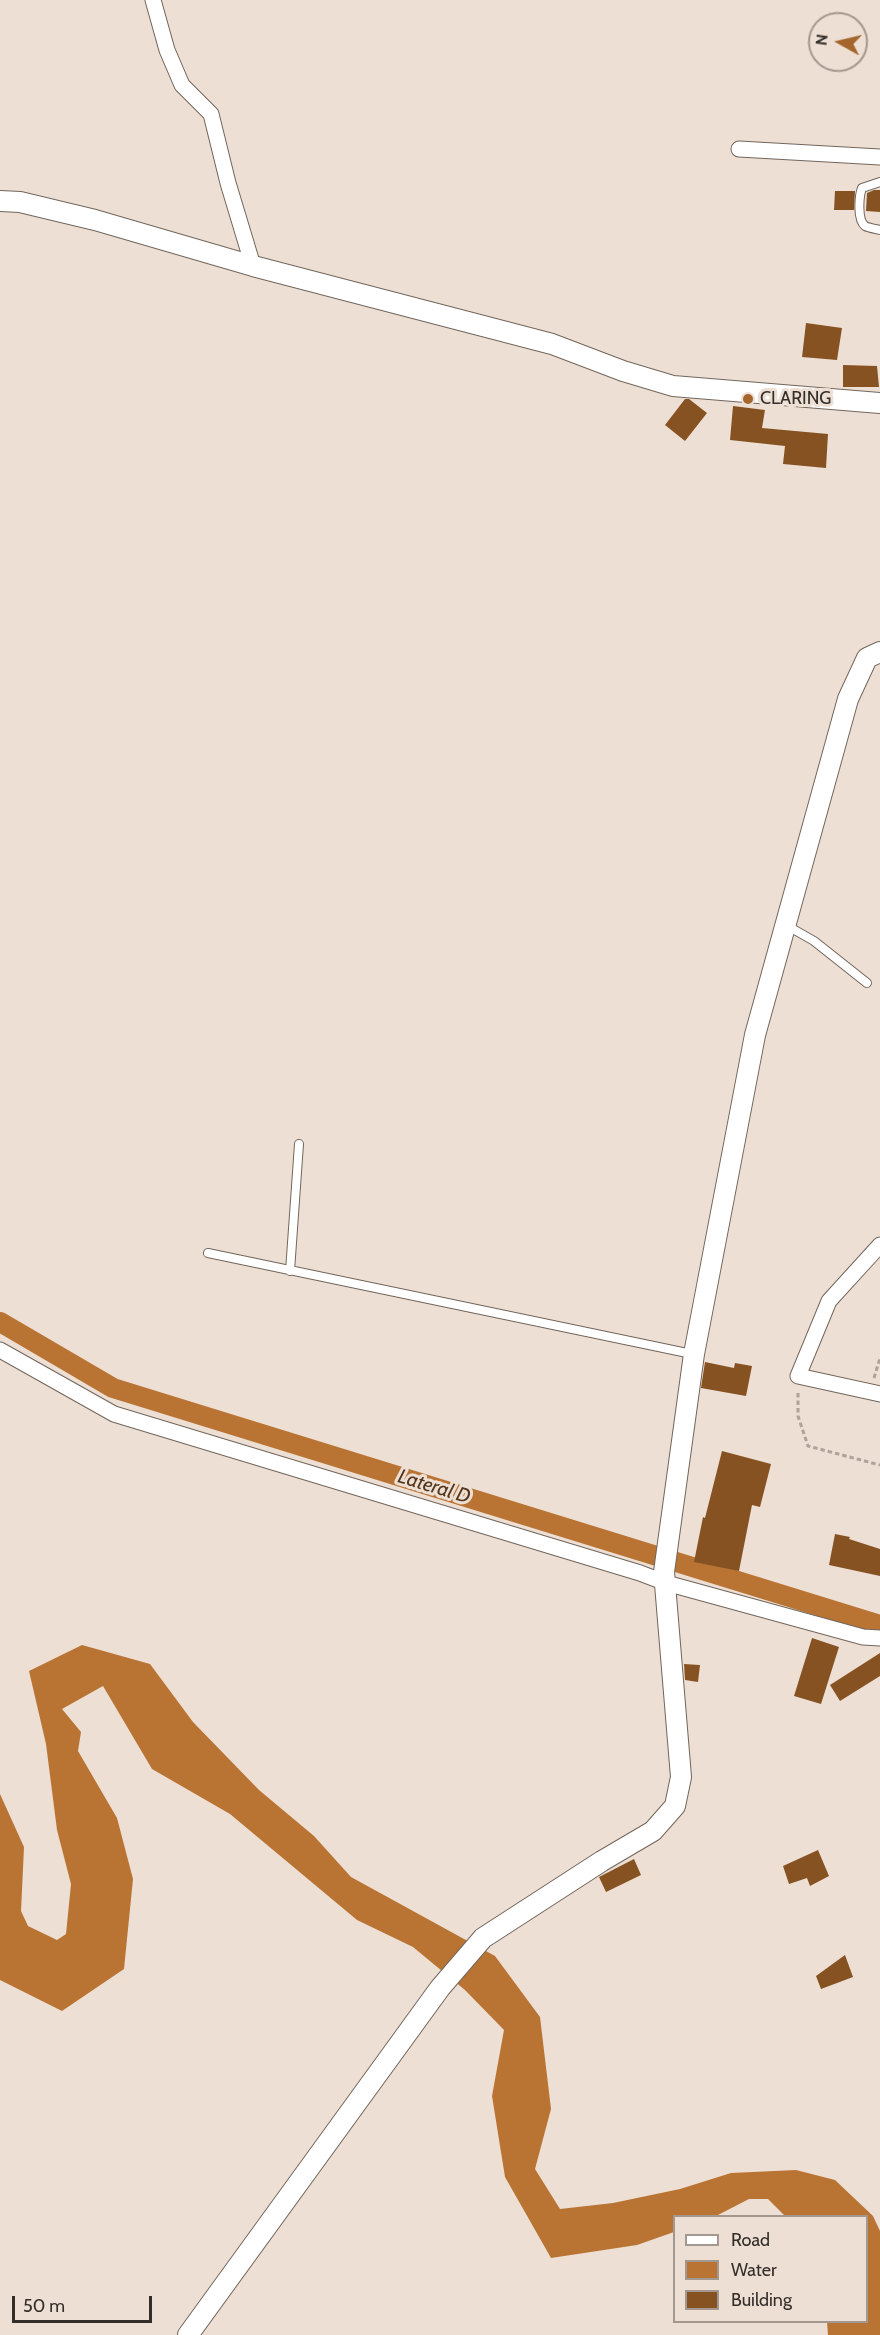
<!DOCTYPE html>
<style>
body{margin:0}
#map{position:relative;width:880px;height:2335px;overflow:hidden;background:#eddfd4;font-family:Cabin,sans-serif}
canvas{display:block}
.legend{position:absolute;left:673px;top:2215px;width:195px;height:108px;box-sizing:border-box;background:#eddfd4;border:2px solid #a39890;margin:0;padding:8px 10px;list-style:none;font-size:18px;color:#342e2a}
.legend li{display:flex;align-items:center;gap:12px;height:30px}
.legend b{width:30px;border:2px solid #a39890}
.north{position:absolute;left:808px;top:12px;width:60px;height:60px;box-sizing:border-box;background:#eddfd4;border:2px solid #a39890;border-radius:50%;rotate:278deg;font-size:16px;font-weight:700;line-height:24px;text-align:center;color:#342e2a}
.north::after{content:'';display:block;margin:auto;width:21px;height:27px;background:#a5662d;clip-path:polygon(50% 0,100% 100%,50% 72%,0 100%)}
.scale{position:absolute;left:12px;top:2296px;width:140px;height:27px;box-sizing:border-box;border:3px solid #342e2a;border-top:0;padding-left:8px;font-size:18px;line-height:21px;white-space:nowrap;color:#342e2a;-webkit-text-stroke:4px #eddfd4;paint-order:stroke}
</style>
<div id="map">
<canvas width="880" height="2335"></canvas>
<ul class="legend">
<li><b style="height:8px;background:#fff"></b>Road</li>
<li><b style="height:16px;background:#b97434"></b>Water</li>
<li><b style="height:16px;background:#865222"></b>Building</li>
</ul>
<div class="north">N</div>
<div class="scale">50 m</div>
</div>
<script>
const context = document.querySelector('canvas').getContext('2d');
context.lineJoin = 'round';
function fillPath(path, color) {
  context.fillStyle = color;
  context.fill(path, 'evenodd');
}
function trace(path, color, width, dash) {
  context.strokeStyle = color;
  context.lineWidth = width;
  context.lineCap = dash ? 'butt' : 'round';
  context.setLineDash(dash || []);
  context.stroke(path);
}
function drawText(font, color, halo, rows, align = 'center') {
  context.font = font + ' Cabin,sans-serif';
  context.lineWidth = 6;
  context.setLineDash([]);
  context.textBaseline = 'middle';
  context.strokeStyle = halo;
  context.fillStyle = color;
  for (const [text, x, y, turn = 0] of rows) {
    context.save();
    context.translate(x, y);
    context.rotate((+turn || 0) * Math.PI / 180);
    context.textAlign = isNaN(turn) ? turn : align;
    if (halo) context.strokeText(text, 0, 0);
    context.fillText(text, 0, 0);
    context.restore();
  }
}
fillPath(new Path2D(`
 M 82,1645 L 150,1664 L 193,1722 L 259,1790 L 314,1836 L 351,1877 L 495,1956 L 540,2017 L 551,2109 L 535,2169 L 560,2209 L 613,2203 L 680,2189 L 731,2173 L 796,2170 L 835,2180 L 873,2216 L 880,2231 L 880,2335 L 828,2335 L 827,2322 L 866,2322 L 866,2216 L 785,2216 L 768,2199 L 749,2199 L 716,2216 L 674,2216 L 674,2232 L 637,2245 L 551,2258 L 505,2177 L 492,2096 L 504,2030 L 465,1990 L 413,1947 L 357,1920 L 230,1814 L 152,1769 L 103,1686 L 62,1709 L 81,1732 L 78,1751 L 117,1818 L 133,1879 L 124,1969 L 62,2011 L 0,1980 L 0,1794 L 24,1847 L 21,1911 L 28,1926 L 57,1940 L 66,1934 L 71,1884 L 57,1830 L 46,1744 L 29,1671 Z`), '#b97434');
trace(new Path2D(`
 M 0,1322 L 113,1388 L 880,1625`), '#b97434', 20);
fillPath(new Path2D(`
 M 874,190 L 880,190 L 880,212 L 866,211 L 867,193 Z
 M 835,191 L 855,191 L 854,210 L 834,210 Z
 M 806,323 L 842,328 L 837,360 L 802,357 Z
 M 843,365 L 877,366 L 879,387 L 843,387 Z
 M 685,399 L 689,399 L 707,413 L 685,441 L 665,425 Z
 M 733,406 L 765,410 L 762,428 L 828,434 L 826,468 L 783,464 L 785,446 L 730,440 Z
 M 705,1362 L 734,1368 L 735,1363 L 752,1366 L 746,1396 L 701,1388 Z
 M 722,1451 L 771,1464 L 760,1507 L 752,1505 L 739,1571 L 694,1562 L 703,1517 L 705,1518 Z
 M 835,1534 L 850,1537 L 849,1539 L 880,1549 L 880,1576 L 829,1565 Z
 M 812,1638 L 839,1647 L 821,1704 L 794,1696 Z
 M 880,1653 L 880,1676 L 840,1701 L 830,1685 Z
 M 684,1664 L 700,1665 L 698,1682 L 685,1680 Z
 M 818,1850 L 829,1876 L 810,1886 L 807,1878 L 789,1884 L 783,1866 Z
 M 634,1859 L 641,1875 L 606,1892 L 599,1877 Z
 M 845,1955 L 853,1977 L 821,1989 L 816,1976 Z`), '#865222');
const service = new Path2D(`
 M 880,182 L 862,188 C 859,196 857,220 865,226 C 869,228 876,229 880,230
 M 786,925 L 814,941 L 867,983
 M 208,1253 L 692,1354
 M 290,1271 L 299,1144`);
const minor = new Path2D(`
 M 153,0 L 167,50 L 182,85 L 211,114 L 228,183 L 253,266
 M 739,149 L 880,157
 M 880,1245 L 829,1301 L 798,1376 L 880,1394
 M 0,1350 L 114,1414 L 640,1573 L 666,1583 L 863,1637 L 880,1638`);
const tertiary = new Path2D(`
 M 0,201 L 20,202 L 95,220 L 253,266 L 552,344 L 623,371 L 673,386 L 880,403
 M 188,2335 L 440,1988 L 483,1938 L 602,1861 L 653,1831 L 675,1806 L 681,1777 L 664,1572 L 694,1354 L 755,1035 L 848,699 L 867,658 L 880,652`);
trace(service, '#72665c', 10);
trace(minor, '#72665c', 17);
trace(tertiary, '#72665c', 22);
trace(new Path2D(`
 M 874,1378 L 880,1358
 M 798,1393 L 798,1416 L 808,1446 L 880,1465`), '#aea39a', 3, [4.5, 3]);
trace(service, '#fff', 8);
trace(minor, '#fff', 15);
trace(tertiary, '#fff', 20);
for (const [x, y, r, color] of [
 [748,399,6,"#a5662d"]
]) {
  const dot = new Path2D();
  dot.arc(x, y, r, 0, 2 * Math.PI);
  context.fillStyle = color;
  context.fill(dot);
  trace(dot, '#eddfd4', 2);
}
drawText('18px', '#342e2a', '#eddfd4', [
 ["CLARING",760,399]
], 'left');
drawText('italic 20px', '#54361c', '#eddfd4', [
 ["Lateral D",434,1487,17]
]);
</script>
